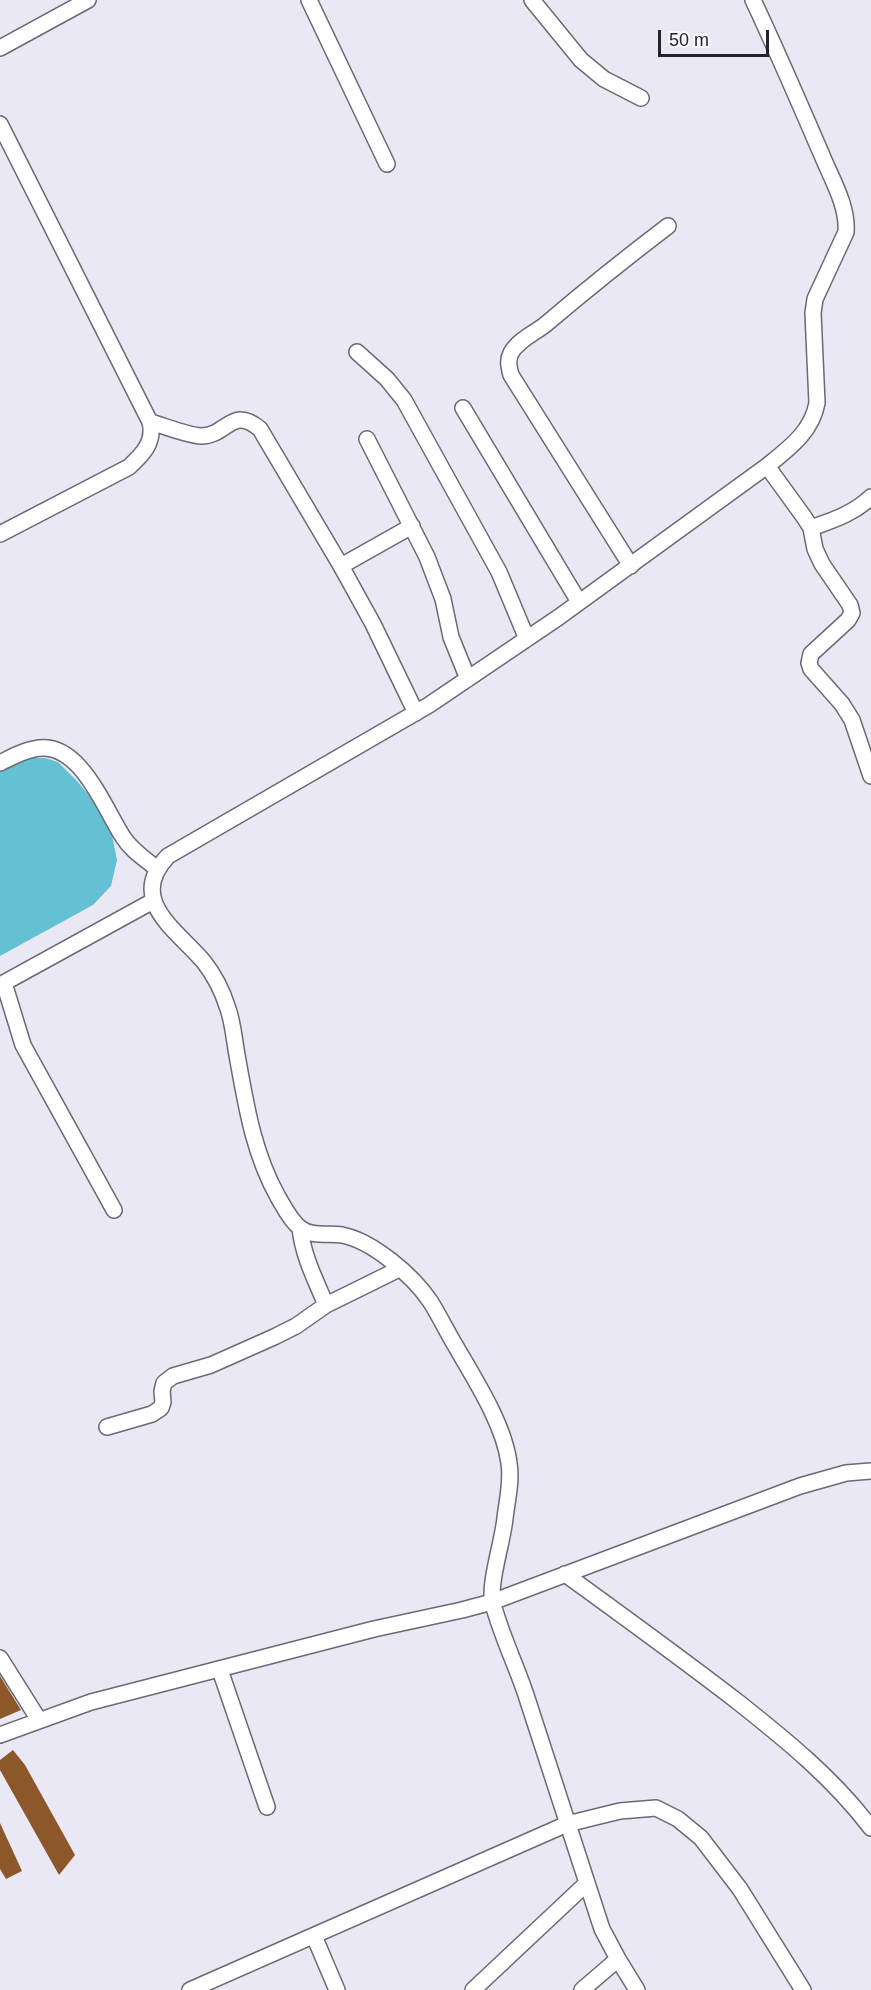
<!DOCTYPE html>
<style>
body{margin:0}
#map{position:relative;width:871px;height:1990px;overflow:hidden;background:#ebe8f6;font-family:Arial,sans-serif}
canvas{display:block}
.scale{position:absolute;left:658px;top:30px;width:111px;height:27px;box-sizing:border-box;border:3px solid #242328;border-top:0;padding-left:8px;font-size:18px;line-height:21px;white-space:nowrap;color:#242328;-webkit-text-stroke:4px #f8f6ff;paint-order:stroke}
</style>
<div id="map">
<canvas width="871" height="1990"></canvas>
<div class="scale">50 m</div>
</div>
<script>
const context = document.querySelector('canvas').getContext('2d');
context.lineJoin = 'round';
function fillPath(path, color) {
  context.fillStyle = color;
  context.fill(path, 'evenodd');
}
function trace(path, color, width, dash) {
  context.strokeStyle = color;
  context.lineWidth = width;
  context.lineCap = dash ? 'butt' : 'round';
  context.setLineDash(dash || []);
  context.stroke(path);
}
fillPath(new Path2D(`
 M 31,758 L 45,758 L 58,762 L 77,781 L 96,804 L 111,830 L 117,860 L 111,886 L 93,905 L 0,956 L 0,772 Z`), '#63c1d3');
fillPath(new Path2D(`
 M 0,1676 L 21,1710 L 0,1719 Z
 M 13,1750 L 25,1765 L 75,1855 L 59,1875 L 0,1770 L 0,1760 Z
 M 0,1823 L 22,1871 L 6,1879 L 0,1869 Z`), '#8c5729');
const minor = new Path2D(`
 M 309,0 L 387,164
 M 532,0 L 581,60 L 604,79 L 641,98
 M 0,48 L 88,0
 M 0,124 L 150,422 C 155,442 143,454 129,467 L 0,534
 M 357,352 L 387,379 L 404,400 L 499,572 L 527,639
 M 463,408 L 579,602
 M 150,422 C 165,426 186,435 201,436 C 227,436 232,405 260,429 L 341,566 L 373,624 L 416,713
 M 367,439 L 427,557 L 443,599 L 451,637 L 468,679
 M 767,466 L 804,517 L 811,528 L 815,549 L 822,564 L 850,605 L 852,613 L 848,620 L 811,654 L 809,663 L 811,669 L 842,704 L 852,720 L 871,776
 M 811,528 C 833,520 853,514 871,497
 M 341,566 L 412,526
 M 631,566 L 511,375 C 509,367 507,361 511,353 C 518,340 535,333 546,324 C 586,290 626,258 668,226
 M 0,763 C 10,758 22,751 34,749 C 79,738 104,808 123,837 C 131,850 144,858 156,868
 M 4,983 L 23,1045 L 114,1210
 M 0,985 L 153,901
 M 300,1228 C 303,1256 315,1279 326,1305
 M 107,1427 L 152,1414 L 161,1408 L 163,1402 L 162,1391 L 164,1383 L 173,1376 L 211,1365 L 274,1337 L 296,1326 L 326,1305 L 399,1269
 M 565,1574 C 623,1616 681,1658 738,1702 C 786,1740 833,1778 871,1828
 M 0,1658 L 39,1720
 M 220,1670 L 267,1807
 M 0,1735 L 91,1702 L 374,1629 L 462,1610 L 492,1602 L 800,1486 L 846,1473 L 871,1471
 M 314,1936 L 337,1990
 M 190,1990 L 567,1824 L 620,1811 L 656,1808 L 678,1819 L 701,1838 L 740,1889 L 803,1990
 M 473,1990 L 587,1883
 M 582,1990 L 618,1959
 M 637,1990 L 618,1959 L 602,1929 C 576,1850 551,1771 525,1692 C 515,1663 501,1634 493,1604 C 488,1585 503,1541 505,1518 C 507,1501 512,1481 509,1463 C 504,1424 474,1378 455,1345 C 446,1330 439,1315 430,1301 C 413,1276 373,1241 342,1235 C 328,1233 311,1237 300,1228 C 290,1220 284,1207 278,1197 C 253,1152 246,1105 237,1055 C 234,1039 233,1021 227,1006 C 222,990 214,975 204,962 C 177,930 126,900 168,856 L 429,705 L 559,617 L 767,466 C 788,449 812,432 817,403 L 813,313 L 815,299 L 846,232 C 848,205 831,178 821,153 C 799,102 777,51 753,0`);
trace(minor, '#6b6975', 18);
trace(minor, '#fff', 15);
</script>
